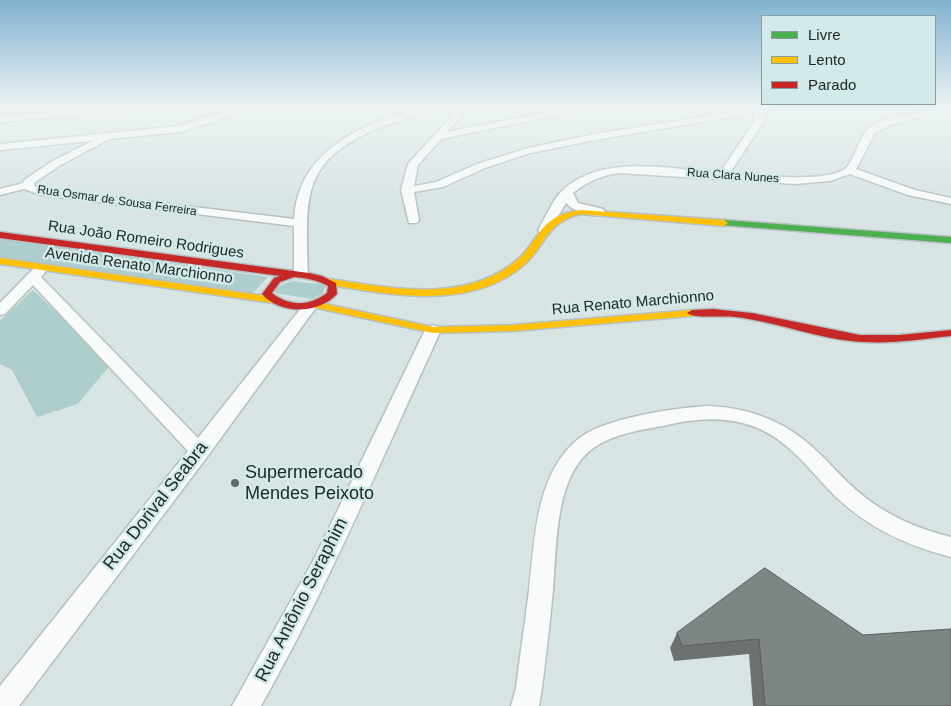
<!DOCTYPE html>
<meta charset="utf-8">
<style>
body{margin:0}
#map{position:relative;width:951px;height:706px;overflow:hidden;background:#d8e4e4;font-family:Helvetica,sans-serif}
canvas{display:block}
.legend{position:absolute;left:761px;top:15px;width:175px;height:90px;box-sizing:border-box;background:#d2eae9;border:1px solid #8b9d9c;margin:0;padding:6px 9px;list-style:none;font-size:15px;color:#202928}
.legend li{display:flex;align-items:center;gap:10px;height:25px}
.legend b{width:25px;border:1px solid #8b9d9c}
</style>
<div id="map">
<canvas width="951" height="706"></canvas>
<ul class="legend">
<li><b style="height:6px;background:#4caf50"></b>Livre</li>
<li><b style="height:6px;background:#ffc107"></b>Lento</li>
<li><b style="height:6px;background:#c62828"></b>Parado</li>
</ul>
</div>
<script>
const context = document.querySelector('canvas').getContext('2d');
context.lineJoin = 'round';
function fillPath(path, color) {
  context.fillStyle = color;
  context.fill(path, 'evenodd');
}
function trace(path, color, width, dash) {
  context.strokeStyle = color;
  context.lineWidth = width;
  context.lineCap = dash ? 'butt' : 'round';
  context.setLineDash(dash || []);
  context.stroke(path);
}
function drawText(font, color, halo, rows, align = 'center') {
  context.font = font + ' Helvetica,sans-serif';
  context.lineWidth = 5;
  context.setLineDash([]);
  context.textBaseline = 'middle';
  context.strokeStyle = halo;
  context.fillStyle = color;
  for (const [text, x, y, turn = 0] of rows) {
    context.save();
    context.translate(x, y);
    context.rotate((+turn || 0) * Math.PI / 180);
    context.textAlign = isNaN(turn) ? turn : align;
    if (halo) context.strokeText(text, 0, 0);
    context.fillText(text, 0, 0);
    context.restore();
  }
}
fillPath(new Path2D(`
 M 0,239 L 268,277 L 250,296 L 0,260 Z
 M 292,281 L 326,285 L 322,294 L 312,299 L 275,293 L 277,287 Z
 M 33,290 L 111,364 L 78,404 L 37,417 L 12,370 L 0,364 L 0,321 Z`), '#aececd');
const street = new Path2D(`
 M 94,108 L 127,108 L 123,111 L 0,122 L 0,116 Z
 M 233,108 L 245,108 L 213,122 L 180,132 L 109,139 L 59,166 L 34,183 L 34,186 L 43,189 L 294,219 C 297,167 334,139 379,121 C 397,114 415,108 434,108 C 425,115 396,121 384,126 C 300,159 306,195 308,274 L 301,278 L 294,274 L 294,226 L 41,195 L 24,189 L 0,195 L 0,189 L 23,183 L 24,180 L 51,162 L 92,141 L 0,150 L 0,144 L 179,126 Z
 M 459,108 L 468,108 L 447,132 L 566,108 L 583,108 L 579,111 L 441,139 L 418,165 L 414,186 L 436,182 L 477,164 L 528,148 L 595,134 L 756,108 L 776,108 L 764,112 L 765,114 L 763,123 L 730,173 C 753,175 831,184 847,167 C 856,156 858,140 867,130 C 877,119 907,115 921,111 L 924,112 L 924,116 L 890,125 L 875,133 L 856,169 L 915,190 L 951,198 L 951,204 L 908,195 L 850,174 L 830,181 L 795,184 L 619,173 C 600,176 588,181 573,193 L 578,203 L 603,209 L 605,212 L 603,215 C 592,217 574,212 566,203 L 548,233 L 540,233 L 538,230 C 546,217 553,198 565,188 C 605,154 671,169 720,173 L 753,123 L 755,113 L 595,140 L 530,153 L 485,168 L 443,187 L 414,192 L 419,220 L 417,223 L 409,223 L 401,190 L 408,164 Z
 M 40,266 L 47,270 L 41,277 L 198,438 L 305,303 L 315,303 L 317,306 L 207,457 L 19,706 L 0,706 L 0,686 L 188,451 L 33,285 L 5,314 L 0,315 L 0,303 L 35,267 Z
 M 433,325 L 438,327 L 441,330 C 383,456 329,585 261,706 L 232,706 L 313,561 L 425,330 L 428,327 Z
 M 708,406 C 753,408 789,423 821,455 C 834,468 847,483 862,495 C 888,516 918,529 951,537 L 951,557 C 908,546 868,528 835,496 C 816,477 799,454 776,438 C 743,416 705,416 667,425 C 642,430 614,433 592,449 C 554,478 557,547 553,590 C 550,623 546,655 542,688 L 539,706 L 511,706 L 516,688 C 520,655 525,623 529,590 C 535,540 535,476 577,440 C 602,418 675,408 708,406 Z`);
const fast = new Path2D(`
 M 724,220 L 951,237 L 951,243 L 721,225 L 720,223 Z`);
const slow = new Path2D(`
 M 580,210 L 724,220 L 728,223 L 724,226 L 580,214 C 546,223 547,243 525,264 C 472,311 393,295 330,285 L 325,282 L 330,279 C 392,288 465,304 517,260 C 532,248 538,228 555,218 C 562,213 571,212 580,210 Z
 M 0,258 L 273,297 L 278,300 L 273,303 L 0,264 Z
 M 316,302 L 433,327 L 513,325 L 692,310 L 697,313 L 692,316 L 513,331 L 433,333 L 312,307 L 311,305 Z`);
const jam = new Path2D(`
 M 0,232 L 309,273 L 322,276 L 336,283 L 337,294 C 319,314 280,315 262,294 L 274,278 L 280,276 L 0,238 ZM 294,277 C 306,278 317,280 328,286 L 327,293 C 310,306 290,307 272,293 L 280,282 Z
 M 713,309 L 752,313 L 860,335 L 899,335 L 951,330 L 951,336 C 922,339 893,344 863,342 C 820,340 778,322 735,317 C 725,315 693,319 687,313 L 692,310 Z`);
trace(street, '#b6c1c0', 3);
trace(fast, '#b6c1c0', 3);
trace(slow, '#b6c1c0', 3);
trace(jam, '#b6c1c0', 3);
fillPath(street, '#f9fbfb');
fillPath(fast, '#4caf50');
fillPath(slow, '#ffc107');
fillPath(jam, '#c62828');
fillPath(new Path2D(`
 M 765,568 L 951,706 L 753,706 L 749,654 L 674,661 L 670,648 L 677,633 Z`), '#6c7272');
const building = new Path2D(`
 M 765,568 L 863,635 L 951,629 L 951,706 L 765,706 L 759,639 L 682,646 L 677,633 Z`);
fillPath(building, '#7d8585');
trace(building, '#585d5d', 1);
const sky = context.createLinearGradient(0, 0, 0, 207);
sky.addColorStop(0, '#81b2d0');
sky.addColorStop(0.52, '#edf3f3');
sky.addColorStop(1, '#edf3f300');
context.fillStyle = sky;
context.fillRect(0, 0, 951, 207);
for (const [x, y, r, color] of [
 [235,483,5,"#606a6a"]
]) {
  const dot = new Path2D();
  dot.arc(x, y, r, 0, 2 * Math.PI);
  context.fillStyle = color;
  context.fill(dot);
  trace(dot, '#d2eae9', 2);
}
drawText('12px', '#202928', '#d2eae9', [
 ["Rua Clara Nunes",733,176,4],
 ["Rua Osmar de Sousa Ferreira",117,201,8]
]);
drawText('15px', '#202928', '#d2eae9', [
 ["Rua João Romeiro Rodrigues",146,240,8],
 ["Avenida Renato Marchionno",139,266,8],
 ["Rua Renato Marchionno",633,303,-5]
]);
drawText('18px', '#202928', '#d2eae9', [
 ["Supermercado",245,473],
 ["Mendes Peixoto",245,494]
], 'left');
drawText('18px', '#202928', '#d2eae9', [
 ["Rua Dorival Seabra",156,506,-52],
 ["Rua Antônio Seraphim",302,600,-63]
]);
</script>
